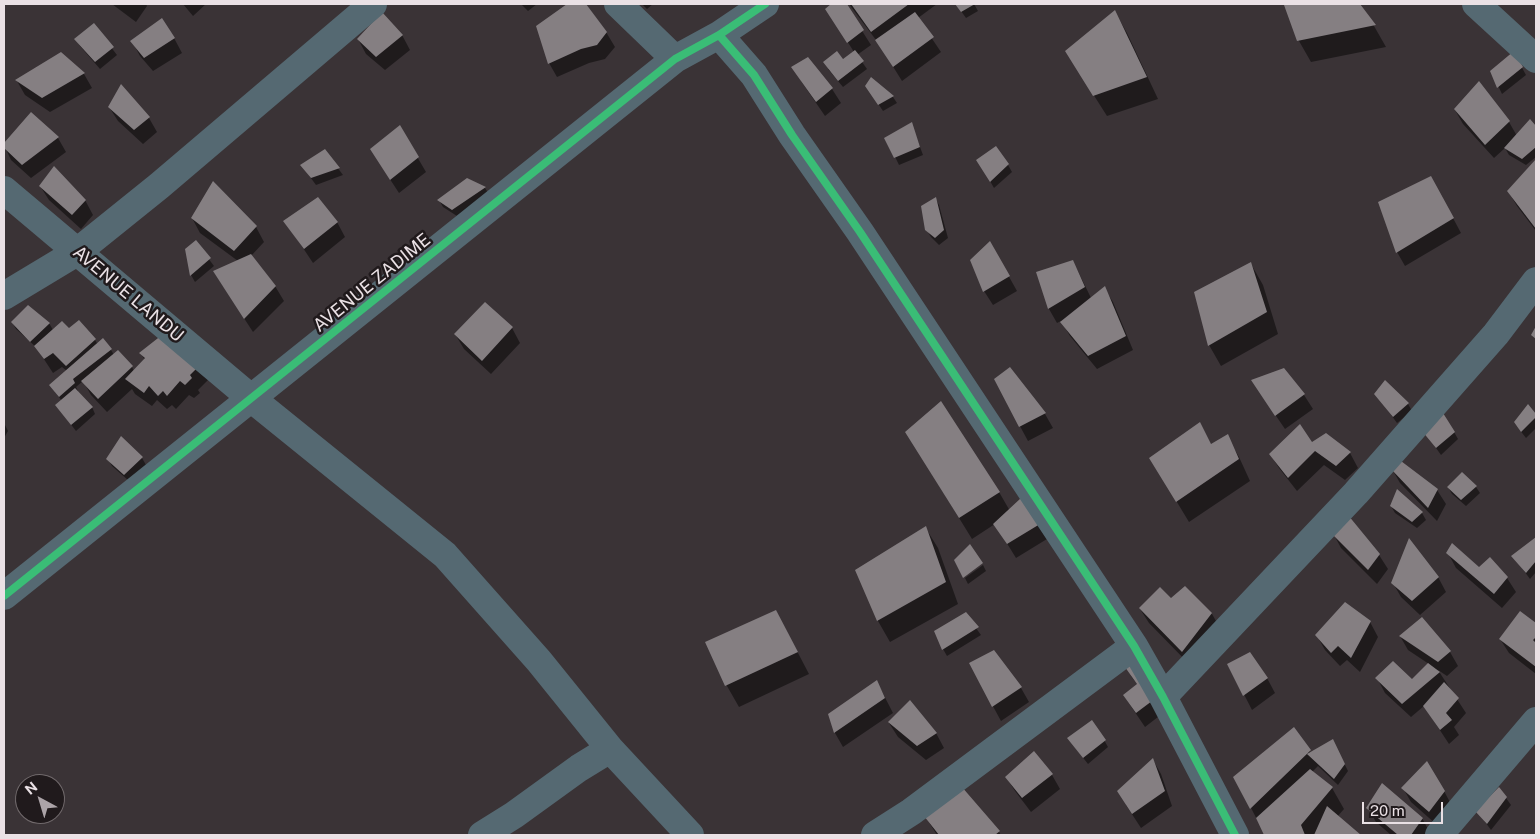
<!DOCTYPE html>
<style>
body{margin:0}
#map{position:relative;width:1540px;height:839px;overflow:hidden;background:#3a3336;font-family:"Public Sans",sans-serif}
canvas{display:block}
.frame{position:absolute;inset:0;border:5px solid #eae1e5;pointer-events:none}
.north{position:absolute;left:15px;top:774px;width:50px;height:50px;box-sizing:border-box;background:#201a1c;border:1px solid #716a6c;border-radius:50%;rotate:321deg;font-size:14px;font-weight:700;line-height:20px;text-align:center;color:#eae1e5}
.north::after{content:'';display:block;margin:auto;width:18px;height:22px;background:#aca4a8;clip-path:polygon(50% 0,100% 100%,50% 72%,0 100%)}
.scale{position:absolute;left:1362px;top:802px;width:81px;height:22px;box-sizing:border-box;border:2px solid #eae1e5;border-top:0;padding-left:6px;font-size:15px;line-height:18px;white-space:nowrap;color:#eae1e5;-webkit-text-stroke:4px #201a1c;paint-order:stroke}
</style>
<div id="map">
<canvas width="1540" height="839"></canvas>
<div class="frame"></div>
<div class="north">N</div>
<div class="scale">20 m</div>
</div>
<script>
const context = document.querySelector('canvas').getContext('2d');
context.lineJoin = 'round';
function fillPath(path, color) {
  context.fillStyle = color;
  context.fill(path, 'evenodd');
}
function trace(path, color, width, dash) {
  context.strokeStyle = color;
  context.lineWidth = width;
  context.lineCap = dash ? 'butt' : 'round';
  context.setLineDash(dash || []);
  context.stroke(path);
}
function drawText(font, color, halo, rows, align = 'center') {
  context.font = font + ' "Public Sans",sans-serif';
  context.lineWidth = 5;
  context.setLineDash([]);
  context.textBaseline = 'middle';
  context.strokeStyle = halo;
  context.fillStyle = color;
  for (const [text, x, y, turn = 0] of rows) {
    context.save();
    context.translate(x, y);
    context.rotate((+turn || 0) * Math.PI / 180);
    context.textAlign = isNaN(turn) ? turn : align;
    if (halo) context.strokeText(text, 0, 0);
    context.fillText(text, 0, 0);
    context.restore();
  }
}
fillPath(new Path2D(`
 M 112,4 L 146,4 L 147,6 L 136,22 Z
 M 183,4 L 206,4 L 193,16 Z
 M 521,4 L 537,4 L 528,11 Z
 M 570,4 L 585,4 L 606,32 L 615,47 L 605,59 L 589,63 L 557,77 L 549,63 L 537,26 Z
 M 642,4 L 653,4 L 647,9 Z
 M 833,4 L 845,4 L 871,45 L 857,55 L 867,69 L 843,87 L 828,69 L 854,52 L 827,9 Z
 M 849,4 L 937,4 L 918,18 L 941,52 L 902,81 L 879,44 Z
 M 956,4 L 974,4 L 978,11 L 966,18 Z
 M 1288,4 L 1358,4 L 1374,26 L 1386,47 L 1311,62 L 1299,41 L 1286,5 Z
 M 1115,12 L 1127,33 L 1158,99 L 1107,116 L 1079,72 Z
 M 94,25 L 117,55 L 100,69 L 80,46 L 76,40 Z
 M 402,35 L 410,50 L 385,70 L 366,54 L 358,39 Z
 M 174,38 L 182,53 L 153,71 L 140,56 L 132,41 Z
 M 1514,53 L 1526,75 L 1502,94 L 1491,71 Z
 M 61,54 L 84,74 L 92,88 L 50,112 L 25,95 L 17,81 Z
 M 808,58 L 832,89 L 841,103 L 825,116 L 801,81 Z
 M 872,79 L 893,97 L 897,103 L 883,111 L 871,93 Z
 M 1479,83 L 1509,122 L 1517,136 L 1530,121 L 1536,128 L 1536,157 L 1526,165 L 1509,155 L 1505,148 L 1494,158 L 1463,124 L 1455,110 Z
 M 121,86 L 149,118 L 157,132 L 143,144 L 118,121 L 109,107 Z
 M 31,114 L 58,138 L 66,152 L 31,178 L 11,160 L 4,145 Z
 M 911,123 L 923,155 L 899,165 L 886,138 Z
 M 399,126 L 426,172 L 399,193 L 380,164 Z
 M 325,151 L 343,175 L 316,185 L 302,166 Z
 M 978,160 L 1008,165 L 1012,172 L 994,188 Z
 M 1536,161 L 1536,231 L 1517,206 L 1508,191 Z
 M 467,180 L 485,188 L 489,194 L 457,216 L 443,207 L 439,200 Z
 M 40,186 L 85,200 L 93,215 L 81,229 L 49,200 Z
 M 1439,192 L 1461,233 L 1405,266 L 1397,252 Z
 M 935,198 L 939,205 L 948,238 L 939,245 L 931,237 L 926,229 Z
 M 192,218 L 256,227 L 264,242 L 251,256 L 275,286 L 284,301 L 253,332 L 214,272 L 238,261 L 200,233 Z
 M 285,221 L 337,222 L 345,237 L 313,263 Z
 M 196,242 L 214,266 L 195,282 L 191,275 L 186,249 Z
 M 998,257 L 1017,291 L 993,305 L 984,291 Z
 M 1073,261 L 1091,298 L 1104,288 L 1113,302 L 1133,350 L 1097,369 L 1070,336 L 1061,321 L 1057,323 L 1049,309 L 1037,273 Z
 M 1251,264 L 1263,285 L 1278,334 L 1221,366 L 1209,345 Z
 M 485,303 L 512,328 L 520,343 L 491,374 L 464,349 L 455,334 Z
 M 12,322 L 49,323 L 53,330 L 68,330 L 95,340 L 98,345 L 111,350 L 114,355 L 132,367 L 134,371 L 145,360 L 141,354 L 167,333 L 211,377 L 198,390 L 200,393 L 194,398 L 189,395 L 176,409 L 172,405 L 167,409 L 157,400 L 152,406 L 135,394 L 132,389 L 107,412 L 91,395 L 83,381 L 76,387 L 78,391 L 77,392 L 92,407 L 95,414 L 76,431 L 56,405 L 62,401 L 55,392 L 67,371 L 62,367 L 53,373 L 36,347 L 16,329 Z
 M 1010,369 L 1045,414 L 1053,428 L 1028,441 L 995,380 Z
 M 1284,369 L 1304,395 L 1313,409 L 1285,429 L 1261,394 Z
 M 1385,382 L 1408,404 L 1412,411 L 1397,423 L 1376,394 Z
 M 1528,406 L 1536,416 L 1536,428 L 1526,438 L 1519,429 Z
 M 4,423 L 8,431 L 4,438 Z
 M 1424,431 L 1454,432 L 1458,439 L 1441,455 Z
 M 1326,435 L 1350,453 L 1358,468 L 1345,480 L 1324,465 L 1297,491 L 1279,468 L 1270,454 L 1312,443 Z
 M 1227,436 L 1239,457 L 1250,481 L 1189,522 L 1163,479 Z
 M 919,453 L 999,492 L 1010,511 L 1021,500 L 1047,539 L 1016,558 L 995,524 L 972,539 Z
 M 142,458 L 146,465 L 129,481 L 112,466 L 108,459 Z
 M 1392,469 L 1437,490 L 1446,504 L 1437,521 L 1400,483 Z
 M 1448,487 L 1476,487 L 1480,493 L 1466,506 L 1452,494 Z
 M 1398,492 L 1422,513 L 1426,520 L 1417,528 L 1395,513 L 1391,506 Z
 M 925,527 L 938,548 L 958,604 L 890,642 L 878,621 L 857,570 Z
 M 1333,533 L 1379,555 L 1388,569 L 1377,584 L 1341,548 Z
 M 1536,538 L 1536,572 L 1530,579 L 1513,556 Z
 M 1448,553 L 1479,569 L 1507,578 L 1516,592 L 1502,608 L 1456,568 Z
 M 983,565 L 986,571 L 968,584 L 965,578 Z
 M 1438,577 L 1446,592 L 1420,615 L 1401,597 L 1393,583 Z
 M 1171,600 L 1212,614 L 1220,628 L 1190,665 L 1149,623 L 1140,609 Z
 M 776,611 L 809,674 L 739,707 L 727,686 L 707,643 Z
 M 965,613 L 981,635 L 947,656 L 943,649 Z
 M 1520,613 L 1536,624 L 1536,674 L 1509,653 L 1500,639 Z
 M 1370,622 L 1378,637 L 1360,672 L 1347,660 L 1340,666 L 1325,650 L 1317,636 Z
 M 1400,636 L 1450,652 L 1458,666 L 1447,676 L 1438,670 L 1466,713 L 1454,727 L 1459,735 L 1449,744 L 1424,706 L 1411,717 L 1385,693 L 1377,678 L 1412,680 L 1429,664 L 1408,650 Z
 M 993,651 L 1021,688 L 1029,702 L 1001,721 L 970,664 Z
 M 1229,665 L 1267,678 L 1275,693 L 1252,710 Z
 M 1130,675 L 1167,710 L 1145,727 L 1124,696 L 1138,685 Z
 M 877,682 L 893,713 L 843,747 L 835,733 L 829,714 Z
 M 889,723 L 936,733 L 944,748 L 926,760 L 898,737 Z
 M 1294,729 L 1311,753 L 1336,747 L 1348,771 L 1338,785 L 1318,766 L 1312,772 L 1332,788 L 1344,809 L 1337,817 L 1359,835 L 1265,835 L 1235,777 Z
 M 1104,740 L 1108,747 L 1088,764 L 1073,745 Z
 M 1153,760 L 1161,774 L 1172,806 L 1141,828 L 1126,805 Z
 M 1052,775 L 1060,789 L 1031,812 L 1015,791 L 1006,777 Z
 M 1403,788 L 1444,791 L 1452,806 L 1437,825 L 1411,802 Z
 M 1506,798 L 1511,805 L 1491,830 L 1477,811 Z
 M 1368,808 L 1422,818 L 1430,833 L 1429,835 L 1391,835 L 1376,822 Z
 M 925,816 L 999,832 L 1001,835 L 937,835 Z`), '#0007');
fillPath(new Path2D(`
 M 567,4 L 586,4 L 607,32 L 597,45 L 581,49 L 548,64 L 536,26 Z
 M 831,4 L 847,4 L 864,30 L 847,43 L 825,9 Z
 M 851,4 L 909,4 L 871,32 Z
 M 955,4 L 975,4 L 961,12 Z
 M 1286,4 L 1360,4 L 1376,25 L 1297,41 L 1284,5 Z
 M 1115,10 L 1147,77 L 1093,96 L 1065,51 Z
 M 382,12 L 403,35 L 376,57 L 357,39 Z
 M 915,12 L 934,37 L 893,67 L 875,40 Z
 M 162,18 L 175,38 L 144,58 L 130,41 Z
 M 94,23 L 114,47 L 95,62 L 74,39 Z
 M 855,50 L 864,61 L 838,81 L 823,62 L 837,51 L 843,59 Z
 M 1514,51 L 1523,67 L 1497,88 L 1490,71 Z
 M 61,52 L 85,73 L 42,98 L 15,80 Z
 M 808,57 L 833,88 L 816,102 L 791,67 Z
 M 871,77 L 894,96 L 878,105 L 865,86 Z
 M 1479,81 L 1510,121 L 1485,145 L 1454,109 Z
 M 121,84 L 150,117 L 134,130 L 108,107 Z
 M 31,112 L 59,137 L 22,165 L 4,148 L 4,143 Z
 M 1530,119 L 1536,126 L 1536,147 L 1522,159 L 1504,148 Z
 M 912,122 L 920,147 L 894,158 L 884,138 Z
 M 400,125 L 419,157 L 390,180 L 370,149 Z
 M 996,146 L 1009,164 L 990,182 L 976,160 Z
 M 325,149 L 340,168 L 311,178 L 300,165 Z
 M 1536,159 L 1536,229 L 1507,191 Z
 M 54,166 L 86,200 L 72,215 L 39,186 Z
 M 1431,176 L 1454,218 L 1396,253 L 1378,202 Z
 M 467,178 L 486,187 L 452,210 L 437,200 Z
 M 213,181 L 257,226 L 234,251 L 191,218 Z
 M 318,197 L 338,222 L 304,249 L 283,221 Z
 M 936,197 L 944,230 L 935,238 L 925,230 L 921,206 Z
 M 196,240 L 211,258 L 190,276 L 185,249 Z
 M 990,241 L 1010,276 L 983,292 L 970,260 Z
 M 251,254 L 276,286 L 244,319 L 213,271 Z
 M 1073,260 L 1085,287 L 1048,309 L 1036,272 Z
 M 1251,262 L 1267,312 L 1208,346 L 1194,292 Z
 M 1105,286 L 1126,336 L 1088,356 L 1060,322 Z
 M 485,302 L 513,327 L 482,361 L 454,334 Z
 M 28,305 L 50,323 L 30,342 L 11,322 Z
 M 79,320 L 96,339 L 66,366 L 53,353 L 44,359 L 34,346 L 62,321 L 69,328 Z
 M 1536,326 L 1536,339 L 1531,335 Z
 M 167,331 L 203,362 L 190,375 L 192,378 L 185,385 L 180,381 L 167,396 L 163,391 L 158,396 L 149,386 L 144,393 L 125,379 L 145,358 L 139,353 Z
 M 103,338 L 112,349 L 73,379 L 75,383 L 59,397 L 49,385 Z
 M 118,350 L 133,366 L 98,399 L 81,381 Z
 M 1010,367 L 1046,413 L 1019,427 L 994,379 Z
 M 1284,368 L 1305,394 L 1275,416 L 1251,380 Z
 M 1385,380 L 1409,403 L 1393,417 L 1374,394 Z
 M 75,388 L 93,407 L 71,425 L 55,405 Z
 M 941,401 L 1000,492 L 959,518 L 905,432 Z
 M 1528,404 L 1536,414 L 1536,417 L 1521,432 L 1514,422 Z
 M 1443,413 L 1455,432 L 1436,448 L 1422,431 Z
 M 1200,422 L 1211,444 L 1228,434 L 1239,459 L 1176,502 L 1149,458 Z
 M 1300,424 L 1312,442 L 1326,433 L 1351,452 L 1336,466 L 1315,451 L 1288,478 L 1269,454 Z
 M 121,436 L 143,457 L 124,475 L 106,459 Z
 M 1397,458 L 1438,489 L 1428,508 L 1391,469 Z
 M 1462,472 L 1477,486 L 1461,500 L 1447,487 Z
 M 1397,489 L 1423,512 L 1412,522 L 1390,506 Z
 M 1021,498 L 1040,524 L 1007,544 L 993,524 Z
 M 1348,515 L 1380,554 L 1368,570 L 1331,533 Z
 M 926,526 L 946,582 L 877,621 L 855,570 Z
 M 1536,537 L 1536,561 L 1526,573 L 1511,556 Z
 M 1409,538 L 1439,577 L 1412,601 L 1391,583 Z
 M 1452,543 L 1479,567 L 1490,557 L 1508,577 L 1494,594 L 1446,553 Z
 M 970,544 L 983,563 L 963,578 L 954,560 Z
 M 1185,586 L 1212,613 L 1182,652 L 1139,608 L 1160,587 L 1171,598 Z
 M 1345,602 L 1371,621 L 1351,658 L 1338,646 L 1331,653 L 1315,635 Z
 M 776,610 L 798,652 L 725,686 L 705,642 Z
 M 1520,611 L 1536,623 L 1536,637 L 1533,640 L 1536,643 L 1536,667 L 1499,639 Z
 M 966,612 L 979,627 L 942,650 L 934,631 Z
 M 1422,617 L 1451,651 L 1438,662 L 1399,636 Z
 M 994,650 L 1022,687 L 992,707 L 969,663 Z
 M 1132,650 L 1160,695 L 1136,713 L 1123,695 L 1137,684 L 1120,660 Z
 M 1250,652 L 1268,678 L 1243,696 L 1227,664 Z
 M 1393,661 L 1412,679 L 1428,663 L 1440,672 L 1402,704 L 1375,678 Z
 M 877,680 L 885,698 L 834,733 L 828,714 Z
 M 1444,682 L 1459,698 L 1446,713 L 1452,720 L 1440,730 L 1423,706 Z
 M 910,700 L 937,733 L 917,746 L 888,722 Z
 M 1092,720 L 1106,740 L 1083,758 L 1067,738 Z
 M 1294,727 L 1311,750 L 1250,809 L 1233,777 Z
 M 1333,739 L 1345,764 L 1334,779 L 1307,754 Z
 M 1034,751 L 1053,774 L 1022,798 L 1005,777 Z
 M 1153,758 L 1165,791 L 1132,814 L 1117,791 Z
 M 1427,761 L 1445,791 L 1429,812 L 1401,788 Z
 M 1310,769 L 1333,787 L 1301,825 L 1305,835 L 1264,835 L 1256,818 Z
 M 955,779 L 1000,831 L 995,835 L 939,835 L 924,816 Z
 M 1382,783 L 1423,818 L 1411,835 L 1398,835 L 1366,808 Z
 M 1499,787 L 1507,797 L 1487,824 L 1475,811 Z
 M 1327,806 L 1361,835 L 1314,835 Z`), '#857f82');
trace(new Path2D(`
 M 618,4 L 675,59
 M 1476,4 L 1536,59
 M 719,35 L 754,75 L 792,135 L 860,232 L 1134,646 L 1163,697 L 1235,835
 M 4,190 L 252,399 L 445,555 L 539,661 L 610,749 L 690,835
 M 4,296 L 77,252 L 159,186 L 373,4
 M 4,596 L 675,59 L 719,35 L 765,4
 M 1163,697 L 1356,493 L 1496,334 L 1536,281
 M 482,835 L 514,815 L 579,768 L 610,749
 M 875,835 L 911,812 L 1134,646
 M 1439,835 L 1536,721`), '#556972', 28);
trace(new Path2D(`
 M 719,35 L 754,75 L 792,135 L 860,232 L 1134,646 L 1163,697 L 1235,835
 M 4,596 L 675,59 L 719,35 L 765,4`), '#3abd76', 8);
drawText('18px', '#eae1e5', '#201a1c', [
 ["AVENUE ZADIME",372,283,-39],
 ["AVENUE LANDU",128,294,40]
]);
</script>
